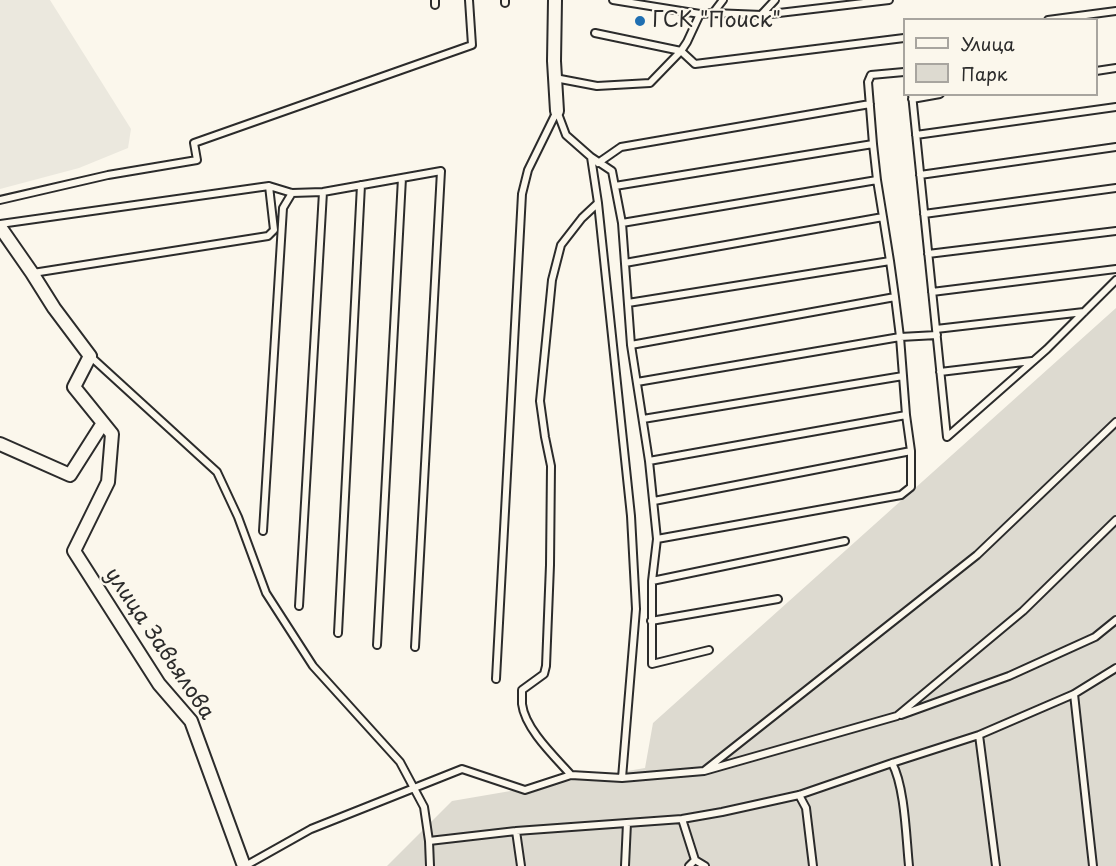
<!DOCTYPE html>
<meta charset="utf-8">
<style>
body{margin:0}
#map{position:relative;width:1116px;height:866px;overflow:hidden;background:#fbf7ec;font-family:"Playpen Sans",sans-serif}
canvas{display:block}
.legend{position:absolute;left:903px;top:18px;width:195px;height:78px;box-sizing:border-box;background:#fbf7ec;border:2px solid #a8a59f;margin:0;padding:8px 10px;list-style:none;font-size:18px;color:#2b2b2b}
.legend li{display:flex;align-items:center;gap:12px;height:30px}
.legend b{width:30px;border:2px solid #a8a59f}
</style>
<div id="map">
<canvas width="1116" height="866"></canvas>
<ul class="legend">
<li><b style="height:8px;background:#fbf7ec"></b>Улица</li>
<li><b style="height:16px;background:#dddad0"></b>Парк</li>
</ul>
</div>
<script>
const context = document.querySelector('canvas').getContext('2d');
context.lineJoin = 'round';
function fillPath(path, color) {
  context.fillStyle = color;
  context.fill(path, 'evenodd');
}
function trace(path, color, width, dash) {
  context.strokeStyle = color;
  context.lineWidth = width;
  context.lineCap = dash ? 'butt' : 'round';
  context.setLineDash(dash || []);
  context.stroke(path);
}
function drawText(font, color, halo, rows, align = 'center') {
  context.font = font + ' "Playpen Sans",sans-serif';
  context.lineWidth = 4.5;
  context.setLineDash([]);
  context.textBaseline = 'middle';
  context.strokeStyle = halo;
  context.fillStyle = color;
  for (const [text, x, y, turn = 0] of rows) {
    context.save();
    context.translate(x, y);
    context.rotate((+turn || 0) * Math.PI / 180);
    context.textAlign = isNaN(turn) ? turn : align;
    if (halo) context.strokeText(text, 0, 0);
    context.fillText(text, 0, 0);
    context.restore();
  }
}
fillPath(new Path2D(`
 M 0,0 L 50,0 L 131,129 L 128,148 L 79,168 L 0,189 Z`), '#ebe8de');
fillPath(new Path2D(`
 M 1116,308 L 1116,866 L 387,866 L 452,801 L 645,768 L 653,723 Z`), '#dddad0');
const lane = new Path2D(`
 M 435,0 L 435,5
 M 505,0 L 505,3
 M 613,0 L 700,14
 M 713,13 L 723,0
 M 762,14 L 775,0
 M 1048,20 L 1116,11
 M 595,33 L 681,51 L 695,64 L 904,38
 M 1096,71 L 1116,68
 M 555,78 L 597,86 L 650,83 L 681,51 L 687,42 L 700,14 L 713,13 L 762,15 L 889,0
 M 912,94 L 947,437 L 1047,349 L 1116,280
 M 912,99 L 940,94
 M 557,111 L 566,135 L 591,157 L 612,171 L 622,223 L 631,345 L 649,461 L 657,539 L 652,581 L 652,664 L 709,650
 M 916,135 L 1116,107
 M 873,144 L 868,82 L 871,75 L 904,72
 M 591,157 L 598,203 L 582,218 L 561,245 L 552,280 L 540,401 L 545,437 L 551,466 L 550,565 L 546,666 L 544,674 L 522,690 C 522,694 522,699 522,704 C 525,729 555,757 571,775 L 622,778 L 704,771
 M 598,163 L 621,147 L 870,104
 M 920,175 L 1116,147
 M 615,186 L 873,144 L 877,180
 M 0,200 L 108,175 L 197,160 L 194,143 L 472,45 L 469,0
 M 598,203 L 631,516 L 636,609 L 622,778
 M 924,214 L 1116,188
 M 622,223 L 877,180 L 883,217
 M 0,224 L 269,186 L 292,193 L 323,192 L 441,171 L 415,647
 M 928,254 L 1116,231
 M 625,263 L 883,217 L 890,261
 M 33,273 L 268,236 L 274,230 L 269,186
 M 932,292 L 1116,269
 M 628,303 L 890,261 L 895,297
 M 936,329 L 1084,312
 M 631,345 L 895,297 L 900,337 L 937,335
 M 90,356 L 217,472 L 238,517 L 266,593 L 313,666 L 400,762 L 424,807 L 429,841
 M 940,372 L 1032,361
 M 637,382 L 900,337 L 903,376
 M 643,419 L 903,376 L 906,415
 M 1116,422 L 977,555 L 704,771 L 897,716 L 1023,611 L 1116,520
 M 649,461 L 906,415 L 911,451
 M 654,501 L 911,451 L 911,487 L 901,495 L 657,539
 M 263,531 L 283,208 L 292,193
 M 652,581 L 845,541
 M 299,606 L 323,192
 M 651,621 L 778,599
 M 338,633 L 361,185
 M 377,645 L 402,178
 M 496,679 L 522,194 L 528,170 L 557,111
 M 1074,694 L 1093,866
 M 901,715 L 1009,676 L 1095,637 L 1116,620
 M 979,735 L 996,866
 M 892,763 C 905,787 906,837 909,866
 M 799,795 L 806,808 L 813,866
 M 682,819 L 695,860 L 689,866
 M 516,831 L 521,866
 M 695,860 L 705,866
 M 245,866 L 311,829 L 462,769 L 525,790 L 571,775
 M 430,866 L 429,841 L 516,831 L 682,819 L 722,812 L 799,795 L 892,763 L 979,735 L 1074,694 L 1116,668
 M 625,866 L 627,823`);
const street = new Path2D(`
 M 555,0 L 554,61 L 557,111
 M 0,227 L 32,273 L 54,308 L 90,356 L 74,387 L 112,434 L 108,482 L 74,551 L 159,684 L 191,721 L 244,866
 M 0,444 L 70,475 L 103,423`);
trace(lane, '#2b2b2b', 10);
trace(street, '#2b2b2b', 16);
trace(lane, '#fbf7ec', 6);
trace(street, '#fbf7ec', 12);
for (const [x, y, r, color] of [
 [640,21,6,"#1f6fb2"]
]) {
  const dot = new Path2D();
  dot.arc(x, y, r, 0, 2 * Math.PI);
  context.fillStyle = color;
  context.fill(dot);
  trace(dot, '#fbf7ec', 2);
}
drawText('21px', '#2b2b2b', '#fbf7ec', [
 ["ГСК \"Поиск\"",652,21]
], 'left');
drawText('21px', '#2b2b2b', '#fbf7ec', [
 ["улица Завьялова",159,644,56]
]);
</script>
